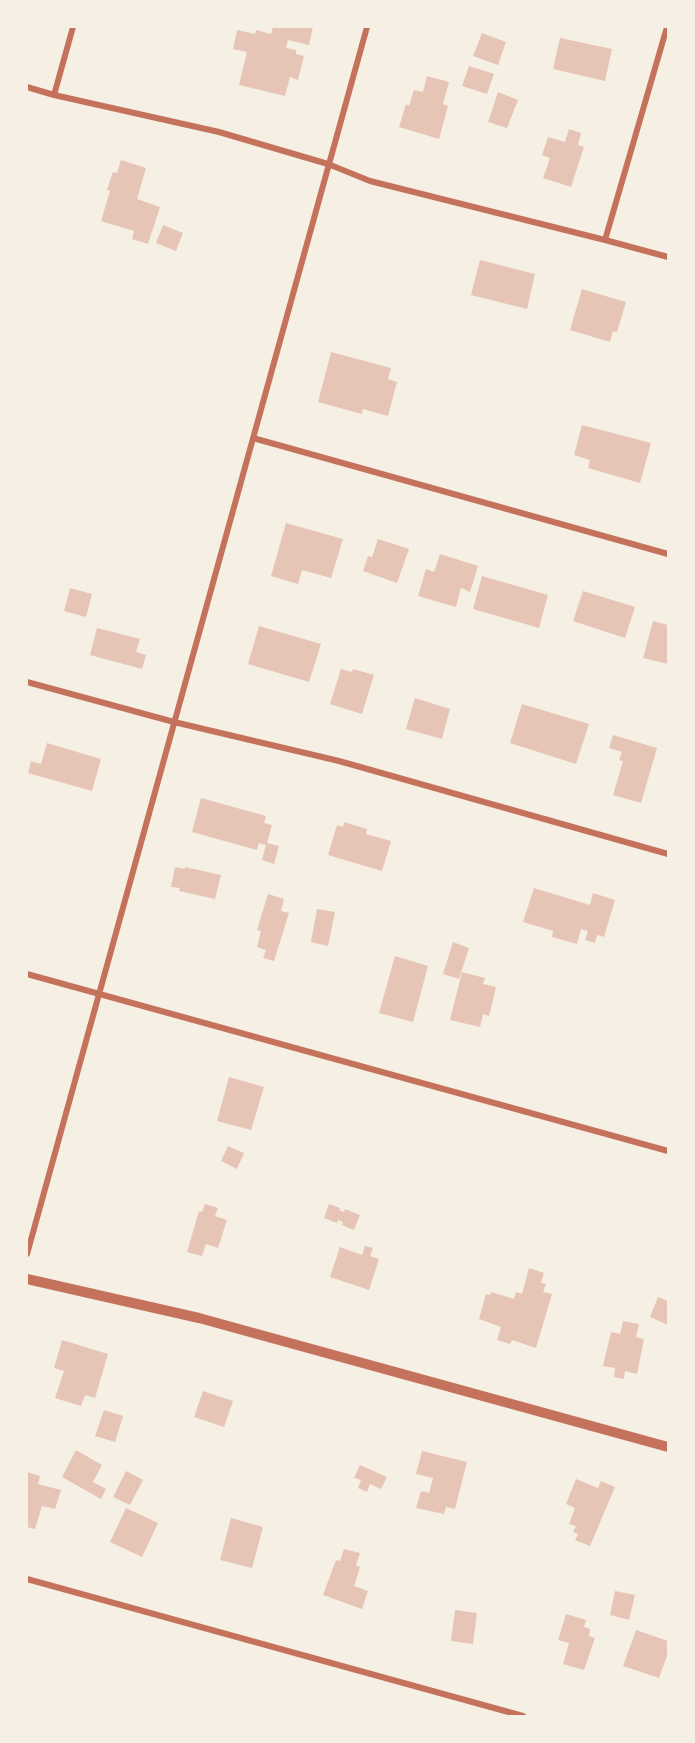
<!DOCTYPE html>
<style>
body{margin:0}
#map{position:relative;width:695px;height:1743px;overflow:hidden;background:#f6efe4;font-family:"Fira Sans",sans-serif}
canvas{display:block}
.frame{position:absolute;inset:0;border:28px solid #f6efe4;pointer-events:none}
</style>
<div id="map">
<canvas width="695" height="1743"></canvas>
<div class="frame"></div>
</div>
<script>
const context = document.querySelector('canvas').getContext('2d');
context.lineJoin = 'round';
function fillPath(path, color) {
  context.fillStyle = color;
  context.fill(path, 'evenodd');
}
function trace(path, color, width, dash) {
  context.strokeStyle = color;
  context.lineWidth = width;
  context.lineCap = dash ? 'butt' : 'round';
  context.setLineDash(dash || []);
  context.stroke(path);
}
fillPath(new Path2D(`
 M 273,27 L 313,27 L 309,45 L 288,40 L 286,48 L 296,50 L 296,54 L 304,56 L 298,80 L 290,77 L 285,96 L 239,85 L 247,52 L 233,49 L 237,30 L 255,34 L 256,30 L 271,34 Z
 M 482,33 L 506,42 L 498,65 L 473,56 Z
 M 560,38 L 612,49 L 605,81 L 553,69 Z
 M 469,66 L 494,74 L 487,94 L 462,86 Z
 M 427,76 L 449,82 L 443,104 L 448,106 L 439,139 L 399,127 L 406,104 L 409,106 L 414,90 L 423,92 Z
 M 498,92 L 518,100 L 507,128 L 488,122 Z
 M 569,129 L 581,133 L 578,145 L 584,147 L 571,187 L 543,178 L 550,158 L 542,155 L 548,137 L 565,142 Z
 M 121,160 L 146,168 L 137,199 L 160,207 L 148,244 L 132,239 L 134,231 L 101,221 L 110,191 L 107,190 L 113,172 L 117,173 Z
 M 163,225 L 183,233 L 176,251 L 156,243 Z
 M 480,260 L 535,274 L 527,309 L 471,295 Z
 M 582,289 L 626,302 L 617,332 L 613,331 L 610,342 L 570,330 Z
 M 331,352 L 391,368 L 388,379 L 397,382 L 388,416 L 363,409 L 362,414 L 318,402 Z
 M 582,425 L 651,443 L 640,483 L 588,468 L 590,460 L 574,455 Z
 M 286,523 L 343,539 L 331,578 L 302,570 L 298,584 L 271,576 Z
 M 378,539 L 409,549 L 397,583 L 363,571 L 368,556 L 372,557 Z
 M 440,554 L 478,566 L 470,592 L 461,588 L 456,607 L 418,596 L 426,569 L 434,572 Z
 M 482,576 L 548,595 L 539,628 L 473,609 Z
 M 70,588 L 92,594 L 86,617 L 64,611 Z
 M 583,591 L 635,607 L 625,638 L 573,621 Z
 M 653,621 L 668,625 L 668,664 L 643,658 Z
 M 259,626 L 321,644 L 309,682 L 248,664 Z
 M 97,628 L 140,639 L 136,652 L 146,655 L 142,669 L 90,655 Z
 M 341,669 L 352,672 L 353,669 L 374,675 L 362,714 L 330,704 Z
 M 415,698 L 450,709 L 442,739 L 406,729 Z
 M 522,704 L 589,724 L 576,764 L 510,743 Z
 M 613,735 L 657,748 L 641,803 L 613,795 L 623,761 L 619,760 L 622,752 L 609,748 Z
 M 47,743 L 101,759 L 92,791 L 28,773 L 31,761 L 41,764 Z
 M 201,798 L 266,816 L 264,823 L 272,825 L 267,843 L 279,846 L 274,864 L 262,860 L 266,845 L 259,843 L 257,850 L 192,832 Z
 M 344,822 L 367,829 L 366,834 L 391,841 L 382,871 L 328,855 L 337,825 L 343,827 Z
 M 175,867 L 185,869 L 185,867 L 221,875 L 215,899 L 179,891 L 180,888 L 171,887 Z
 M 534,888 L 590,905 L 593,893 L 615,900 L 604,937 L 597,935 L 595,943 L 585,940 L 588,931 L 581,929 L 577,944 L 552,937 L 553,931 L 523,922 Z
 M 268,894 L 284,899 L 281,911 L 289,913 L 274,961 L 263,958 L 266,950 L 257,947 L 261,931 L 257,930 Z
 M 317,909 L 335,912 L 328,946 L 311,942 Z
 M 453,942 L 469,948 L 459,979 L 443,974 Z
 M 395,956 L 428,966 L 413,1022 L 379,1013 Z
 M 462,972 L 485,978 L 483,984 L 496,987 L 489,1016 L 483,1014 L 480,1027 L 450,1020 Z
 M 229,1077 L 264,1087 L 251,1130 L 217,1121 Z
 M 228,1146 L 244,1153 L 237,1169 L 221,1161 Z
 M 205,1204 L 218,1208 L 215,1216 L 227,1220 L 218,1248 L 206,1244 L 202,1256 L 187,1252 L 199,1211 L 202,1212 Z
 M 329,1204 L 340,1208 L 339,1210 L 344,1212 L 345,1209 L 360,1215 L 354,1230 L 342,1225 L 343,1222 L 338,1220 L 337,1223 L 324,1218 Z
 M 365,1246 L 373,1248 L 370,1256 L 379,1259 L 369,1290 L 330,1277 L 340,1247 L 362,1255 Z
 M 529,1268 L 544,1273 L 541,1283 L 546,1284 L 543,1292 L 552,1294 L 536,1348 L 512,1340 L 510,1344 L 497,1340 L 501,1327 L 479,1319 L 486,1294 L 490,1295 L 491,1292 L 514,1299 L 516,1292 L 522,1294 Z
 M 658,1297 L 668,1301 L 668,1325 L 650,1317 Z
 M 623,1321 L 639,1324 L 636,1337 L 644,1339 L 637,1374 L 625,1371 L 624,1379 L 614,1377 L 615,1368 L 603,1366 L 611,1332 L 620,1334 Z
 M 62,1340 L 108,1354 L 95,1398 L 85,1395 L 81,1406 L 55,1398 L 64,1371 L 54,1368 Z
 M 203,1391 L 233,1401 L 224,1427 L 194,1417 Z
 M 104,1410 L 123,1416 L 115,1442 L 95,1436 Z
 M 76,1450 L 102,1465 L 93,1482 L 106,1489 L 101,1499 L 62,1477 Z
 M 422,1451 L 467,1462 L 455,1509 L 446,1507 L 444,1514 L 416,1508 L 421,1491 L 429,1493 L 433,1478 L 416,1474 Z
 M 360,1465 L 387,1477 L 381,1489 L 370,1484 L 367,1492 L 358,1488 L 361,1480 L 354,1478 Z
 M 126,1471 L 143,1480 L 130,1505 L 113,1497 Z
 M 27,1472 L 40,1476 L 38,1484 L 61,1490 L 55,1509 L 42,1506 L 35,1529 L 27,1527 Z
 M 576,1479 L 598,1488 L 601,1481 L 615,1487 L 590,1546 L 575,1540 L 578,1534 L 573,1532 L 576,1526 L 569,1524 L 575,1508 L 566,1504 Z
 M 126,1508 L 158,1523 L 142,1557 L 110,1542 Z
 M 231,1518 L 263,1527 L 252,1568 L 220,1560 Z
 M 344,1549 L 360,1553 L 356,1565 L 360,1567 L 354,1586 L 368,1591 L 362,1609 L 323,1595 L 336,1560 L 340,1561 Z
 M 615,1591 L 635,1595 L 629,1620 L 610,1615 Z
 M 455,1610 L 477,1613 L 473,1644 L 451,1641 Z
 M 566,1614 L 586,1620 L 584,1627 L 590,1629 L 589,1636 L 595,1638 L 584,1670 L 563,1664 L 569,1643 L 558,1640 Z
 M 636,1630 L 668,1641 L 668,1653 L 659,1678 L 623,1666 Z`), '#e6c5b7');
trace(new Path2D(`
 M 27,87 L 54,95 L 219,132 L 328,164 L 370,181 L 605,240 L 668,257
 M 54,95 L 73,27
 M 605,240 L 667,27
 M 253,438 L 668,554
 M 27,682 L 174,722 L 339,761 L 668,854
 M 27,974 L 668,1151
 M 27,1254 L 367,27
 M 27,1579 L 523,1716`), '#c5725c', 6);
trace(new Path2D(`
 M 27,1279 L 199,1318 L 668,1447`), '#c5725c', 10);
</script>
